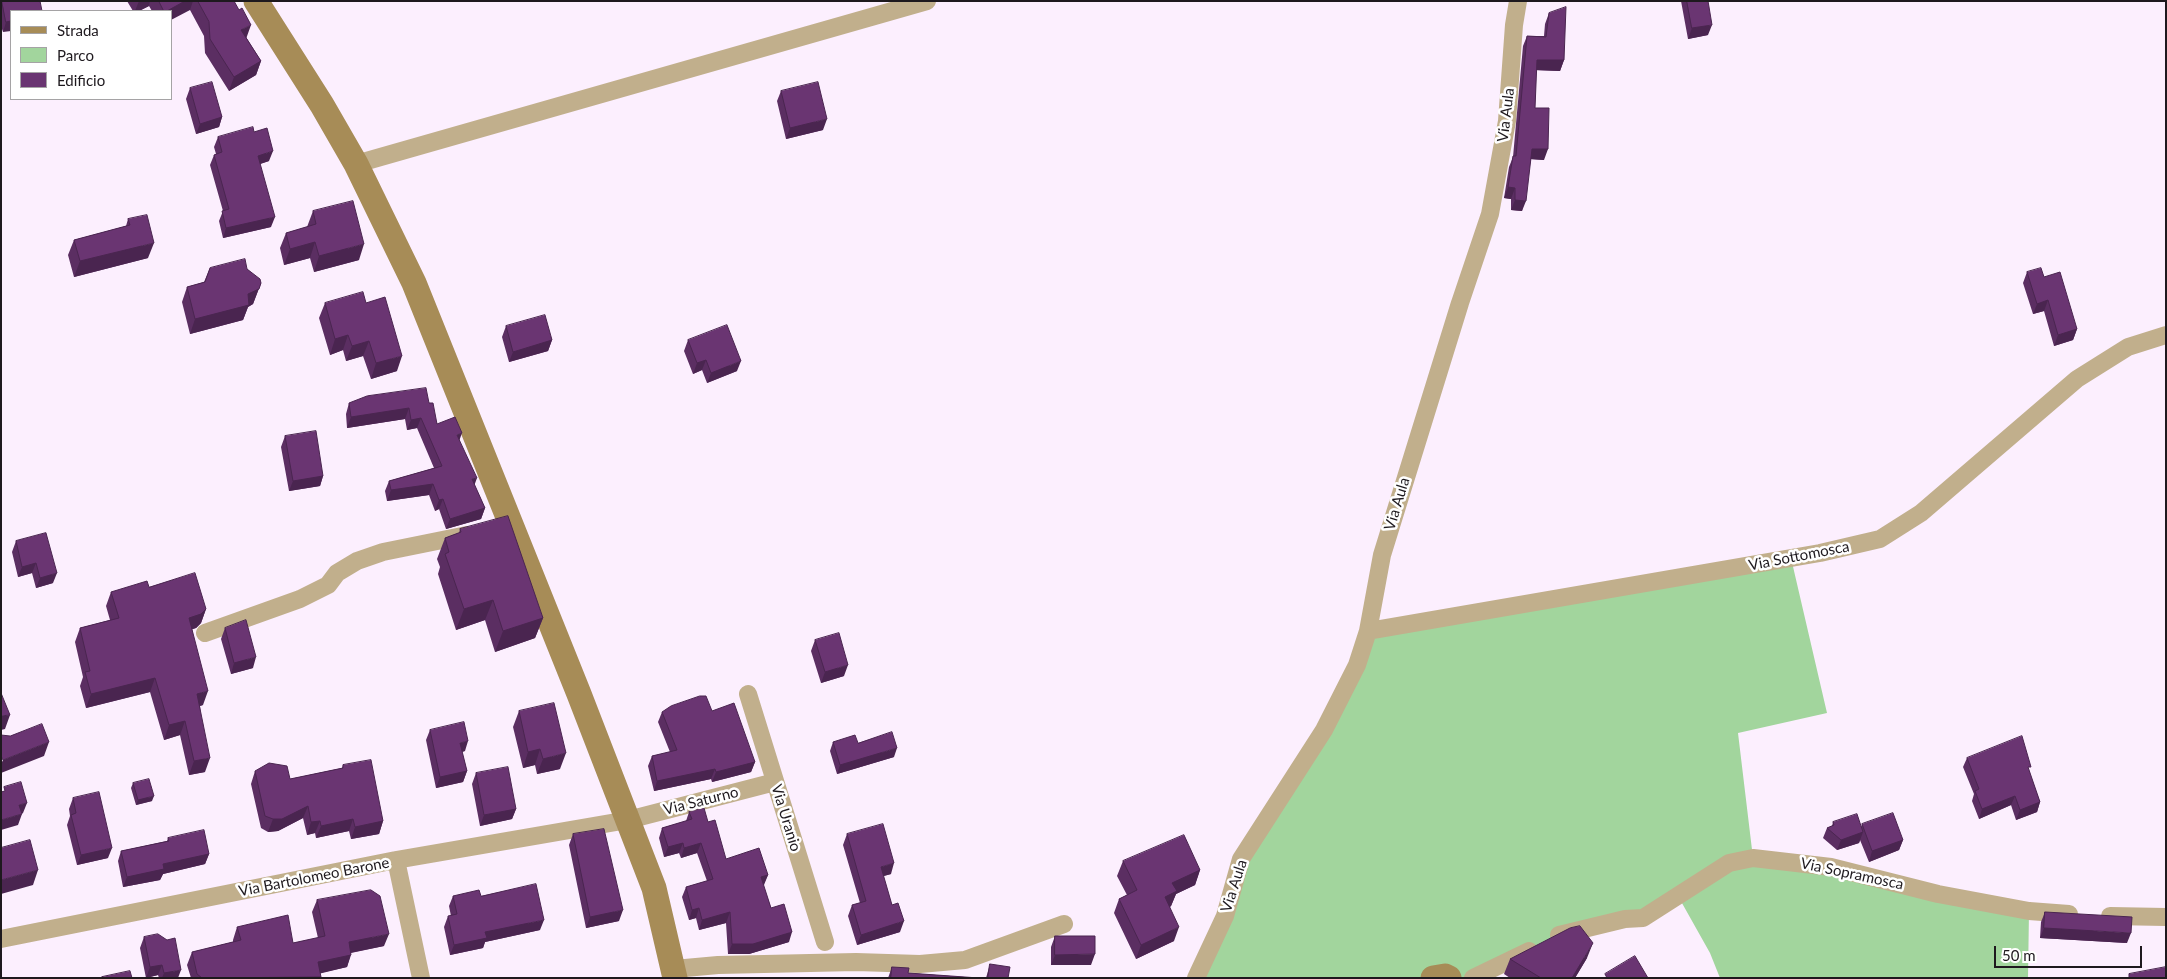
<!DOCTYPE html>
<style>
body{margin:0}
#map{position:relative;width:2167px;height:979px;overflow:hidden;background:#fceffe;font-family:Lato,sans-serif}
canvas{display:block}
.frame{position:absolute;inset:0;border:2px solid #1e191e;pointer-events:none}
.legend{position:absolute;left:10px;top:10px;width:162px;height:90px;box-sizing:border-box;background:#fff;border:1px solid #a5a3a5;margin:0;padding:6px 9px;list-style:none;font-size:15px;color:#1e191e}
.legend li{display:flex;align-items:center;gap:10px;height:25px}
.legend b{width:25px;border:1px solid #a5a3a5}
.scale{position:absolute;left:1994px;top:946px;width:148px;height:22px;box-sizing:border-box;border:2px solid #1e191e;border-top:0;padding-left:6px;font-size:15px;line-height:18px;white-space:nowrap;color:#1e191e;-webkit-text-stroke:4px #fff;paint-order:stroke}
</style>
<div id="map">
<canvas width="2167" height="979"></canvas>
<div class="frame"></div>
<ul class="legend">
<li><b style="height:6px;background:#a78c57"></b>Strada</li>
<li><b style="height:14px;background:#a2d59d"></b>Parco</li>
<li><b style="height:14px;background:#6a3572"></b>Edificio</li>
</ul>
<div class="scale">50 m</div>
</div>
<script>
const context = document.querySelector('canvas').getContext('2d');
context.lineJoin = 'round';
function fillPath(path, color) {
  context.fillStyle = color;
  context.fill(path, 'evenodd');
}
function trace(path, color, width, dash) {
  context.strokeStyle = color;
  context.lineWidth = width;
  context.lineCap = dash ? 'butt' : 'round';
  context.setLineDash(dash || []);
  context.stroke(path);
}
function drawText(font, color, halo, rows, align = 'center') {
  context.font = font + ' Lato,sans-serif';
  context.lineWidth = 5;
  context.setLineDash([]);
  context.textBaseline = 'middle';
  context.strokeStyle = halo;
  context.fillStyle = color;
  for (const [text, x, y, turn = 0] of rows) {
    context.save();
    context.translate(x, y);
    context.rotate((+turn || 0) * Math.PI / 180);
    context.textAlign = isNaN(turn) ? turn : align;
    if (halo) context.strokeText(text, 0, 0);
    context.fillText(text, 0, 0);
    context.restore();
  }
}
fillPath(new Path2D(`
 M 1791,558 L 1827,713 L 1738,733 L 1753,858 L 2029,911 L 2028,978 L 1720,978 L 1710,953 L 1678,896 L 1643,918 L 1595,925 L 1473,978 L 1196,978 L 1241,859 L 1324,730 L 1368,631 Z`), '#a2d59d');
trace(new Path2D(`
 M 356,164 L 927,1
 M 1368,631 L 1820,553 L 1880,539 L 1921,513 L 2077,379 L 2128,347 L 2166,335
 M 205,633 L 300,599 L 328,585 L 337,573 L 357,561 L 383,552 L 467,535
 M 748,694 L 825,942
 M 396,860 L 421,978
 M 2110,916 L 2166,917
 M 1559,935 L 1625,919 L 1643,918 L 1729,863 L 1753,858 L 1831,867 L 1938,894 L 2029,911 L 2069,914
 M 1,939 L 396,860 L 628,820 L 775,782
 M 674,969 L 718,965 L 856,962 L 920,964 L 965,960 L 1064,924
 M 1196,978 L 1225,916 L 1241,859 L 1324,730 L 1357,665 L 1368,631 L 1382,555 L 1460,303 L 1490,214 L 1507,121 L 1514,25 L 1518,1
 M 1473,978 L 1529,951`), '#c1af8c', 18);
trace(new Path2D(`
 M 256,1 L 322,105 L 356,164 L 414,283 L 579,694 L 654,888 L 675,978
 M 1433,978 L 1445,976 L 1449,978`), '#a78c57', 25);
fillPath(new Path2D(`
 M 1,1 L 40,1 L 3,32 L 1,26 Z
 M 127,1 L 234,1 L 246,37 L 261,61 L 256,75 L 229,91 L 205,53 L 204,36 L 190,10 L 171,11 L 152,11 L 149,6 L 139,11 L 133,11 Z
 M 1681,1 L 1708,1 L 1708,35 L 1688,39 Z
 M 1549,13 L 1564,60 L 1560,71 L 1536,70 L 1535,108 L 1544,160 L 1531,159 L 1522,211 L 1511,210 L 1511,199 L 1504,198 L 1509,167 L 1513,157 L 1523,46 L 1527,36 L 1544,36 L 1545,24 Z
 M 190,88 L 222,117 L 219,127 L 196,134 L 186,99 Z
 M 781,91 L 823,130 L 786,139 L 777,101 Z
 M 254,132 L 269,161 L 260,164 L 271,227 L 223,238 L 219,221 L 223,211 L 210,165 L 214,155 L 216,154 L 214,147 L 218,137 Z
 M 313,211 L 359,260 L 314,272 L 310,258 L 284,265 L 280,248 L 286,233 L 307,227 Z
 M 128,219 L 148,258 L 74,277 L 68,255 L 74,240 L 126,226 Z
 M 210,268 L 247,269 L 261,283 L 253,304 L 248,307 L 243,320 L 190,334 L 182,302 L 187,287 L 204,282 Z
 M 2027,272 L 2044,277 L 2077,329 L 2073,340 L 2054,346 L 2044,311 L 2033,314 L 2023,283 Z
 M 325,303 L 366,303 L 397,371 L 371,379 L 363,356 L 346,361 L 343,350 L 330,355 L 319,318 Z
 M 506,326 L 552,340 L 548,351 L 509,362 L 502,337 Z
 M 688,340 L 737,371 L 707,383 L 702,370 L 693,374 L 684,351 Z
 M 349,403 L 429,403 L 437,424 L 459,440 L 474,484 L 485,508 L 481,519 L 446,529 L 439,509 L 435,511 L 429,495 L 387,501 L 385,491 L 389,481 L 434,468 L 417,428 L 407,430 L 405,419 L 347,428 L 346,414 Z
 M 285,436 L 323,476 L 320,486 L 289,491 L 281,447 Z
 M 460,529 L 543,618 L 535,638 L 495,652 L 485,620 L 456,630 L 438,574 L 440,567 L 437,559 L 445,538 L 459,533 Z
 M 46,533 L 53,583 L 36,588 L 32,573 L 18,577 L 12,552 L 16,541 Z
 M 149,587 L 206,609 L 201,623 L 196,628 L 192,629 L 203,705 L 200,706 L 205,772 L 189,775 L 180,735 L 164,740 L 150,692 L 86,708 L 80,686 L 83,677 L 75,642 L 80,628 L 110,620 L 106,606 L 111,592 Z
 M 225,628 L 253,668 L 231,674 L 221,639 Z
 M 815,640 L 844,676 L 821,683 L 811,651 Z
 M 519,711 L 560,769 L 537,774 L 535,765 L 523,768 L 513,727 Z
 M 712,711 L 755,762 L 751,772 L 712,782 L 711,779 L 654,791 L 648,766 L 652,756 L 670,752 L 658,722 L 662,712 Z
 M 430,730 L 465,751 L 462,752 L 467,771 L 463,782 L 436,788 L 426,740 Z
 M 833,742 L 858,743 L 894,757 L 837,774 L 830,751 Z
 M 1967,758 L 2029,771 L 2040,802 L 2037,812 L 2016,820 L 2011,805 L 1979,819 L 1972,801 L 1974,794 L 1963,767 Z
 M 343,765 L 383,821 L 379,834 L 351,839 L 349,831 L 316,838 L 315,833 L 307,835 L 303,818 L 278,831 L 268,832 L 261,828 L 251,784 L 255,771 L 290,779 L 342,768 Z
 M 476,773 L 516,809 L 512,819 L 480,826 L 472,784 Z
 M 133,783 L 152,801 L 136,805 L 131,788 Z
 M 73,798 L 108,858 L 77,865 L 67,825 L 70,816 L 69,809 Z
 M 689,812 L 708,822 L 726,859 L 768,875 L 763,885 L 771,908 L 789,942 L 749,954 L 728,954 L 726,923 L 699,930 L 696,918 L 689,920 L 682,897 L 686,887 L 707,881 L 697,853 L 681,858 L 679,853 L 664,857 L 659,838 L 662,828 L 686,821 Z
 M 1833,822 L 1861,827 L 1862,824 L 1903,840 L 1899,850 L 1869,862 L 1860,840 L 1859,843 L 1837,850 L 1823,838 L 1827,828 L 1832,826 Z
 M 573,834 L 619,921 L 586,928 L 569,845 Z
 M 847,834 L 891,874 L 883,876 L 900,932 L 857,945 L 848,916 L 852,905 L 860,903 L 843,845 Z
 M 168,838 L 209,854 L 205,864 L 163,874 L 160,880 L 123,887 L 118,861 L 121,851 L 167,841 Z
 M 1123,861 L 1200,870 L 1195,885 L 1176,894 L 1171,906 L 1170,907 L 1174,941 L 1136,959 L 1114,913 L 1119,899 L 1127,895 L 1117,876 Z
 M 453,896 L 481,896 L 540,930 L 485,942 L 483,948 L 450,955 L 444,927 L 448,916 L 451,916 L 449,906 Z
 M 317,900 L 384,946 L 351,953 L 347,967 L 320,973 L 321,978 L 191,978 L 187,965 L 192,952 L 233,942 L 233,940 L 237,927 L 293,943 L 318,938 L 312,912 Z
 M 2045,912 L 2127,943 L 2040,938 L 2041,922 Z
 M 1055,936 L 1091,965 L 1051,965 L 1051,947 Z
 M 144,937 L 178,978 L 159,978 L 158,975 L 146,978 L 140,948 Z
 M 1587,958 L 1575,978 L 1510,978 L 1504,974 L 1510,959 Z
 M 990,964 L 1008,978 L 986,978 Z
 M 892,967 L 908,973 L 979,978 L 888,978 Z`), '#5b2e62');
fillPath(new Path2D(`
 M 139,1 L 150,1 L 149,6 L 139,11 L 135,11 Z
 M 185,1 L 193,1 L 190,10 L 171,20 L 171,11 L 167,11 Z
 M 11,21 L 11,31 L 3,32 L 6,22 Z
 M 251,25 L 246,39 L 241,30 Z
 M 1712,25 L 1708,35 L 1688,39 L 1692,28 Z
 M 1537,60 L 1564,60 L 1560,71 L 1533,70 Z
 M 261,61 L 256,75 L 229,91 L 234,77 Z
 M 222,117 L 219,127 L 196,134 L 200,124 Z
 M 827,119 L 823,130 L 786,139 L 790,128 Z
 M 1532,149 L 1548,149 L 1544,160 L 1529,159 Z
 M 273,151 L 269,161 L 254,166 L 258,156 Z
 M 1508,187 L 1515,188 L 1511,199 L 1504,198 Z
 M 1515,200 L 1526,201 L 1522,211 L 1511,210 Z
 M 275,217 L 271,227 L 223,238 L 226,228 Z
 M 315,242 L 310,258 L 284,265 L 290,249 Z
 M 154,243 L 148,258 L 74,277 L 80,261 Z
 M 364,244 L 359,260 L 314,272 L 319,256 Z
 M 261,283 L 253,304 L 248,307 L 243,320 L 190,334 L 195,319 L 248,294 Z
 M 2048,300 L 2044,311 L 2033,314 L 2037,304 Z
 M 2077,329 L 2073,340 L 2054,346 L 2058,335 Z
 M 348,335 L 343,350 L 330,355 L 335,339 Z
 M 552,340 L 548,351 L 509,362 L 513,352 Z
 M 369,341 L 363,356 L 346,361 L 352,346 Z
 M 402,356 L 397,371 L 371,379 L 376,363 Z
 M 706,360 L 702,370 L 693,374 L 697,363 Z
 M 741,361 L 737,371 L 707,383 L 711,373 Z
 M 409,408 L 405,419 L 347,428 L 351,417 Z
 M 421,418 L 417,428 L 407,430 L 411,420 Z
 M 462,433 L 458,444 L 457,435 Z
 M 323,476 L 320,486 L 289,491 L 293,481 Z
 M 477,478 L 473,489 L 472,479 Z
 M 433,484 L 429,495 L 387,501 L 391,490 Z
 M 443,499 L 439,509 L 435,511 L 439,500 Z
 M 485,508 L 481,519 L 446,529 L 450,519 Z
 M 36,563 L 32,573 L 18,577 L 22,567 Z
 M 57,573 L 53,583 L 36,588 L 40,578 Z
 M 493,600 L 485,620 L 456,630 L 464,609 Z
 M 206,609 L 201,623 L 196,628 L 184,632 L 189,618 Z
 M 543,618 L 535,638 L 495,652 L 503,631 Z
 M 256,657 L 253,668 L 231,674 L 234,663 Z
 M 848,665 L 844,676 L 821,683 L 825,672 Z
 M 155,678 L 150,692 L 86,708 L 91,694 Z
 M 208,691 L 203,705 L 192,708 L 197,694 Z
 M 10,715 L 5,729 L 1,730 L 1,716 Z
 M 185,721 L 180,735 L 164,740 L 169,725 Z
 M 468,741 L 465,751 L 456,753 L 460,743 Z
 M 49,742 L 44,756 L 1,773 L 1,764 L 3,760 Z
 M 897,748 L 894,757 L 837,774 L 840,765 Z
 M 540,749 L 535,765 L 523,768 L 528,752 Z
 M 566,753 L 560,769 L 537,774 L 543,759 Z
 M 210,758 L 205,772 L 189,775 L 194,761 Z
 M 755,762 L 751,772 L 712,782 L 716,772 Z
 M 715,769 L 711,779 L 654,791 L 657,781 Z
 M 467,771 L 463,782 L 436,788 L 440,777 Z
 M 154,796 L 152,801 L 136,805 L 138,800 Z
 M 2015,796 L 2011,805 L 1979,819 L 1982,809 Z
 M 2040,802 L 2037,812 L 2016,820 L 2020,810 Z
 M 27,803 L 23,813 L 15,816 L 19,805 Z
 M 308,806 L 303,818 L 278,831 L 268,832 L 273,819 Z
 M 516,809 L 512,819 L 480,826 L 484,815 Z
 M 22,814 L 18,825 L 1,830 L 1,820 Z
 M 353,819 L 349,831 L 316,838 L 321,826 Z
 M 320,821 L 315,833 L 307,835 L 311,822 Z
 M 383,821 L 379,834 L 351,839 L 355,827 Z
 M 1863,832 L 1859,843 L 1837,850 L 1841,840 Z
 M 1903,840 L 1899,850 L 1869,862 L 1872,851 Z
 M 683,843 L 679,853 L 664,857 L 668,847 Z
 M 701,843 L 697,853 L 681,858 L 684,848 Z
 M 112,848 L 108,858 L 77,865 L 81,855 Z
 M 209,854 L 205,864 L 163,874 L 160,880 L 123,887 L 127,877 L 163,864 Z
 M 894,863 L 891,874 L 877,878 L 881,867 Z
 M 38,870 L 33,885 L 1,894 L 1,880 Z
 M 1200,870 L 1195,885 L 1176,894 L 1171,906 L 1160,912 L 1165,897 L 1172,883 Z
 M 768,875 L 764,885 L 757,887 L 761,877 Z
 M 699,908 L 696,918 L 689,920 L 692,910 Z
 M 623,910 L 619,921 L 586,928 L 590,917 Z
 M 730,912 L 726,923 L 699,930 L 702,920 Z
 M 544,920 L 540,930 L 485,942 L 483,948 L 450,955 L 454,945 L 485,932 Z
 M 904,921 L 900,932 L 857,945 L 861,935 Z
 M 1179,927 L 1174,941 L 1136,959 L 1141,945 Z
 M 2044,928 L 2131,933 L 2127,943 L 2040,938 Z
 M 792,932 L 789,942 L 749,954 L 728,954 L 732,944 Z
 M 389,934 L 384,946 L 344,954 L 349,942 Z
 M 1593,943 L 1587,958 L 1575,978 L 1572,978 Z
 M 1095,954 L 1091,965 L 1051,965 L 1055,955 Z
 M 351,955 L 347,967 L 314,975 L 318,962 Z
 M 162,965 L 158,975 L 146,978 L 150,967 Z
 M 181,970 L 178,978 L 162,978 L 164,973 Z`), '#4a2550');
const building = new Path2D(`
 M 2,1 L 40,1 L 42,11 L 11,11 L 11,21 L 6,22 Z
 M 159,1 L 185,1 L 167,11 L 164,11 Z
 M 198,1 L 234,1 L 239,10 L 242,8 L 251,25 L 241,30 L 261,61 L 234,77 L 210,39 L 209,22 Z
 M 1687,1 L 1708,1 L 1712,25 L 1692,28 Z
 M 1566,7 L 1564,60 L 1537,60 L 1535,108 L 1549,108 L 1548,149 L 1532,149 L 1526,201 L 1515,200 L 1515,188 L 1508,187 L 1513,156 L 1516,156 L 1527,36 L 1546,37 L 1549,13 Z
 M 212,82 L 222,117 L 200,124 L 190,88 Z
 M 818,82 L 827,119 L 790,128 L 781,91 Z
 M 253,127 L 254,132 L 267,128 L 273,151 L 258,156 L 275,217 L 226,228 L 222,211 L 229,209 L 214,155 L 222,152 L 218,137 Z
 M 353,201 L 364,244 L 319,256 L 315,242 L 290,249 L 286,233 L 316,224 L 313,211 Z
 M 147,215 L 154,243 L 80,261 L 74,240 L 130,225 L 128,219 Z
 M 245,259 L 247,269 L 260,279 L 261,283 L 259,289 L 248,294 L 249,305 L 195,319 L 187,287 L 205,282 L 210,268 Z
 M 2041,268 L 2044,277 L 2060,272 L 2077,329 L 2058,335 L 2048,300 L 2037,304 L 2027,272 Z
 M 363,292 L 366,303 L 385,297 L 402,356 L 376,363 L 369,341 L 352,346 L 348,335 L 335,339 L 325,303 Z
 M 545,315 L 552,340 L 513,352 L 506,326 Z
 M 727,325 L 741,361 L 711,373 L 706,360 L 697,363 L 688,340 Z
 M 426,388 L 429,403 L 433,403 L 437,424 L 455,417 L 462,433 L 457,435 L 477,478 L 472,479 L 485,508 L 450,519 L 443,499 L 439,500 L 433,484 L 391,490 L 389,481 L 442,466 L 421,418 L 411,420 L 409,408 L 351,417 L 349,403 L 367,396 Z
 M 316,431 L 323,476 L 293,481 L 285,436 Z
 M 508,516 L 543,618 L 503,631 L 493,600 L 464,609 L 445,554 L 449,552 L 445,538 L 461,532 L 460,529 Z
 M 46,533 L 57,573 L 40,578 L 36,563 L 22,567 L 16,541 Z
 M 195,573 L 206,609 L 201,614 L 189,618 L 208,691 L 197,694 L 210,758 L 194,761 L 185,721 L 169,725 L 155,678 L 91,694 L 85,672 L 90,671 L 80,628 L 119,618 L 111,592 L 147,581 L 149,587 Z
 M 246,620 L 256,657 L 234,663 L 225,628 Z
 M 839,633 L 848,665 L 825,672 L 815,640 Z
 M 1,693 L 10,715 L 1,716 Z
 M 700,696 L 706,696 L 712,711 L 734,703 L 755,762 L 716,772 L 715,769 L 657,781 L 652,756 L 677,750 L 662,712 L 671,706 Z
 M 554,703 L 566,753 L 543,759 L 540,749 L 528,752 L 519,711 Z
 M 464,722 L 468,741 L 460,743 L 467,771 L 440,777 L 430,730 Z
 M 42,724 L 49,742 L 3,760 L 1,756 L 1,735 L 10,736 Z
 M 892,732 L 897,748 L 840,765 L 833,742 L 855,735 L 858,743 Z
 M 2022,736 L 2031,767 L 2028,767 L 2040,802 L 2020,810 L 2015,796 L 1982,809 L 1975,791 L 1979,789 L 1967,758 Z
 M 371,760 L 383,821 L 355,827 L 353,819 L 321,826 L 320,821 L 311,822 L 308,806 L 282,819 L 273,819 L 265,816 L 255,771 L 269,763 L 287,766 L 290,779 L 343,768 L 343,765 Z
 M 508,767 L 516,809 L 484,815 L 476,773 Z
 M 149,779 L 154,796 L 138,800 L 133,783 Z
 M 21,782 L 27,803 L 19,805 L 22,814 L 1,820 L 1,792 L 5,791 L 4,787 Z
 M 99,792 L 112,848 L 81,855 L 71,815 L 76,813 L 73,798 Z
 M 704,808 L 708,822 L 715,820 L 726,859 L 759,848 L 768,875 L 761,877 L 771,908 L 784,904 L 792,932 L 753,944 L 732,944 L 730,912 L 702,920 L 699,908 L 692,910 L 686,887 L 713,879 L 701,843 L 684,848 L 683,843 L 668,847 L 662,828 L 692,819 L 689,812 Z
 M 1893,813 L 1903,840 L 1872,851 L 1862,824 Z
 M 1857,814 L 1863,832 L 1841,840 L 1827,828 L 1834,825 L 1833,822 Z
 M 883,824 L 894,863 L 881,867 L 892,905 L 898,903 L 904,921 L 861,935 L 852,905 L 866,901 L 847,834 Z
 M 604,829 L 623,910 L 590,917 L 573,834 Z
 M 204,830 L 209,854 L 163,864 L 164,869 L 127,877 L 121,851 L 169,841 L 168,838 Z
 M 1184,835 L 1200,870 L 1172,883 L 1177,891 L 1165,897 L 1179,927 L 1141,945 L 1119,899 L 1137,890 L 1123,861 Z
 M 30,840 L 38,870 L 1,880 L 1,848 Z
 M 536,884 L 544,920 L 485,932 L 487,938 L 454,945 L 448,916 L 457,914 L 453,896 L 479,890 L 481,896 Z
 M 371,890 L 380,896 L 389,934 L 349,942 L 351,955 L 318,962 L 321,977 L 202,978 L 197,974 L 192,952 L 241,940 L 237,927 L 288,915 L 293,943 L 325,936 L 317,900 Z
 M 2045,912 L 2132,917 L 2131,933 L 2044,928 Z
 M 1580,926 L 1593,943 L 1572,978 L 1541,978 L 1510,959 L 1570,928 Z
 M 158,934 L 167,940 L 175,938 L 181,970 L 164,973 L 162,965 L 150,967 L 144,937 Z
 M 1055,936 L 1095,936 L 1095,954 L 1055,955 Z
 M 1635,956 L 1648,978 L 1607,978 L 1605,974 Z
 M 990,964 L 1010,967 L 1008,978 L 988,978 Z
 M 892,967 L 909,968 L 908,973 L 979,978 L 891,978 Z
 M 2166,967 L 2166,978 L 2129,978 L 2129,974 Z
 M 130,971 L 132,978 L 103,978 L 102,977 Z`);
fillPath(building, '#6a3572');
trace(building, '#4a2550', 1);
drawText('15px', '#1e191e', '#fff', [
 ["Via Aula",1506,115,-83],
 ["Via Aula",1397,504,-73],
 ["Via Sottomosca",1799,556,-11],
 ["Via Saturno",701,801,-14],
 ["Via Uranio",786,818,73],
 ["Via Sopramosca",1852,874,12],
 ["Via Bartolomeo Barone",314,877,-11],
 ["Via Aula",1234,886,-72]
]);
</script>
